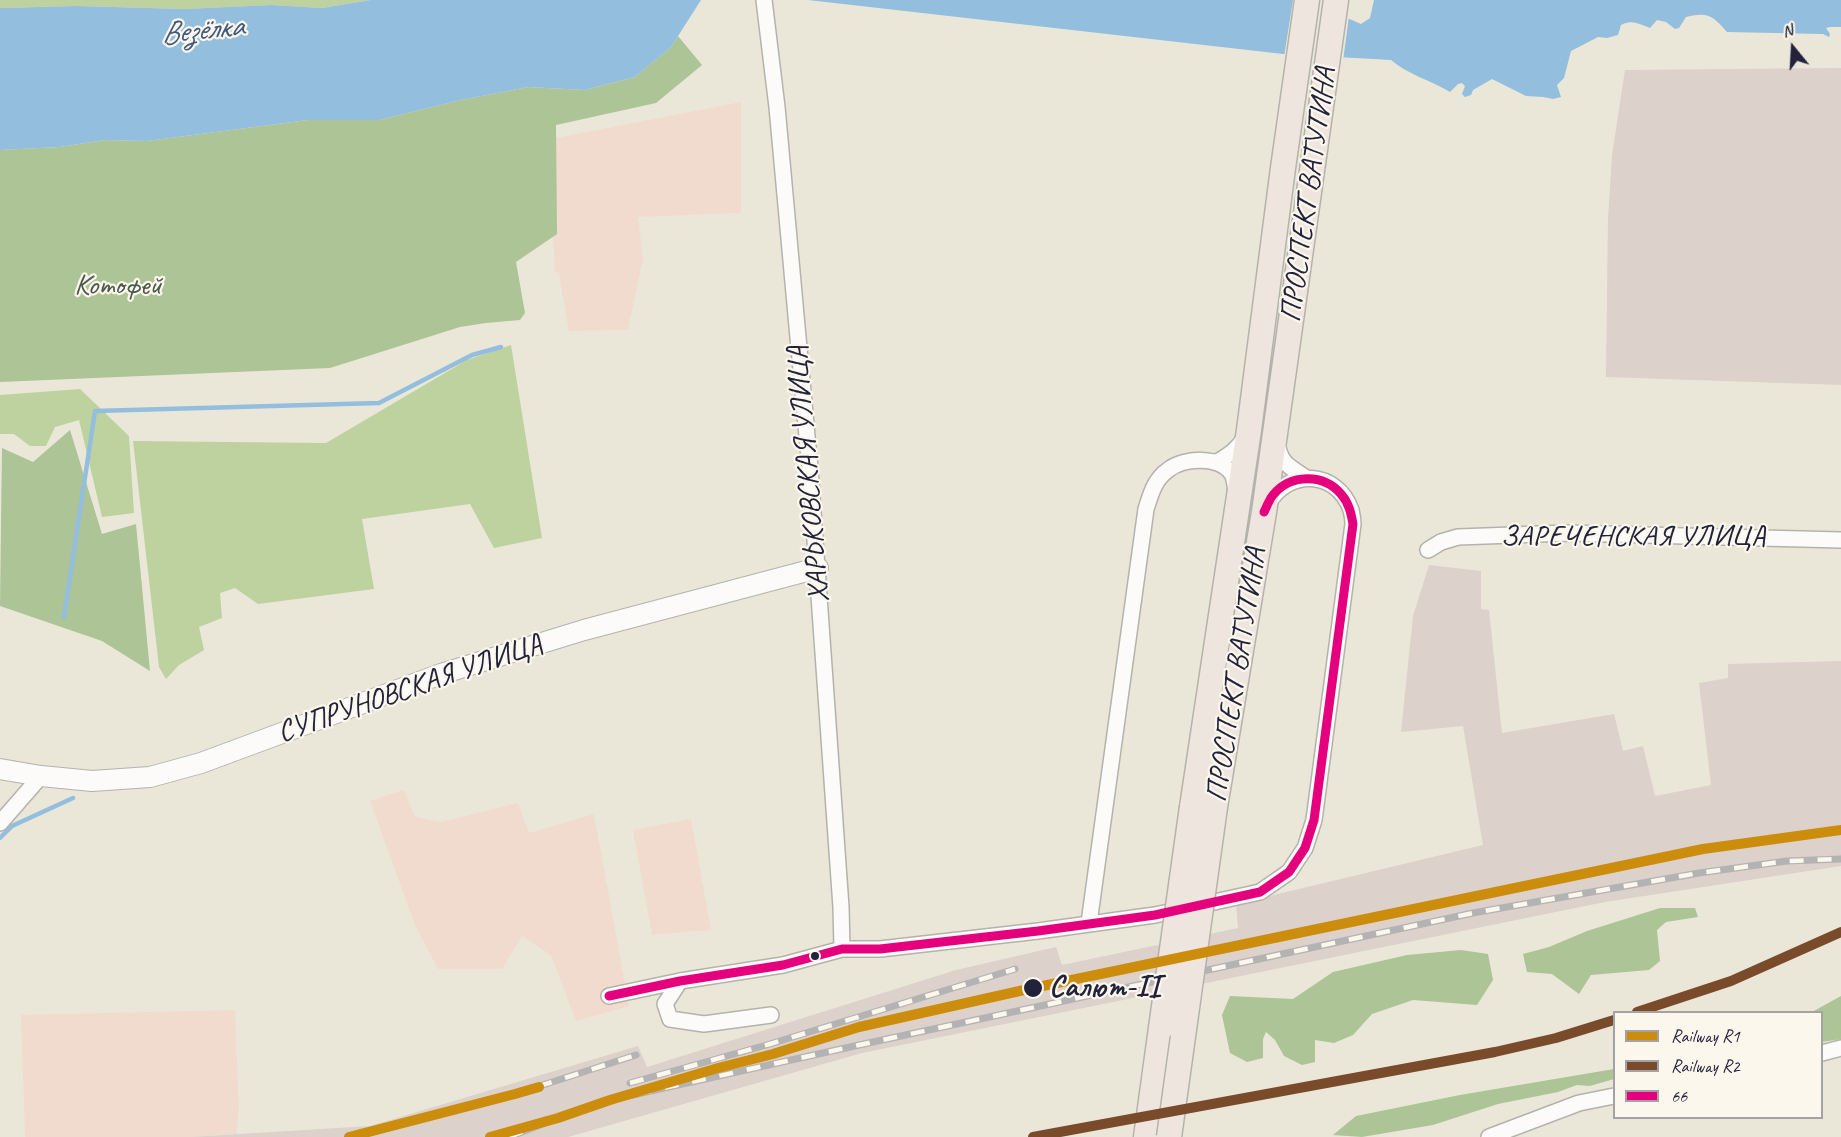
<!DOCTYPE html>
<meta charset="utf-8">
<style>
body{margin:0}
#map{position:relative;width:1841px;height:1137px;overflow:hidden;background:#eae7d9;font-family:Caveat,sans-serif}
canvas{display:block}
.legend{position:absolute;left:1613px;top:1011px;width:210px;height:108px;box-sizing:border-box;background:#fbf7ec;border:2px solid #a4a2a5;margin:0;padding:8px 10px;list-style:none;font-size:18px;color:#22223b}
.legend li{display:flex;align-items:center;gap:12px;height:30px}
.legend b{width:30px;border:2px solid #a4a2a5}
.north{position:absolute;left:1763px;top:18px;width:60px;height:60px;-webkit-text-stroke:4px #fbf7ec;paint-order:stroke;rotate:342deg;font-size:16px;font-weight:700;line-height:24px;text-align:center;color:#22223b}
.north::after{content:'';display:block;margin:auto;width:21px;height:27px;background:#22223b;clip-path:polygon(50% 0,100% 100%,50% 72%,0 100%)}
</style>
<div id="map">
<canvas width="1841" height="1137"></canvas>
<ul class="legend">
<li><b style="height:8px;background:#cc8c0c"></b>Railway R1</li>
<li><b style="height:8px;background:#7a4b2a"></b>Railway R2</li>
<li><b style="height:8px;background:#e5007d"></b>66</li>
</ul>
<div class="north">N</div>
</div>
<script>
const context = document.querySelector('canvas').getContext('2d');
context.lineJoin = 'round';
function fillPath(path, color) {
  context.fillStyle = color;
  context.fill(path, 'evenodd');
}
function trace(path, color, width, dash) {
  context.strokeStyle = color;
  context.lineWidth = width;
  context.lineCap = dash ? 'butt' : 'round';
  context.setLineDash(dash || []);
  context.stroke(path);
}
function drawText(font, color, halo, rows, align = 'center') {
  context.font = font + ' Caveat,sans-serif';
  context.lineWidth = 4.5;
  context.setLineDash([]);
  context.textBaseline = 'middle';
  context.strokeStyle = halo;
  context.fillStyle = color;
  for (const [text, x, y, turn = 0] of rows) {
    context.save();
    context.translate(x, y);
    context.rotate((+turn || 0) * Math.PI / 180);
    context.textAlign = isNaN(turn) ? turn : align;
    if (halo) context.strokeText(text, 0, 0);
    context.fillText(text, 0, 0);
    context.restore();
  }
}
fillPath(new Path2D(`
 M 741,102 L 741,213 L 638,217 L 643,258 L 628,330 L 569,331 L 559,274 L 555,271 L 550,191 L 551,139 Z
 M 404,790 L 415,817 L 441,822 L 518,803 L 529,833 L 594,814 L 629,1006 L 576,1021 L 551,955 L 522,936 L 502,969 L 438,969 L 415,925 L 370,801 Z
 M 691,819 L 711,930 L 652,935 L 633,830 Z
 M 235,1010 L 239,1110 L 236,1134 L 191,1137 L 25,1137 L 21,1015 Z`), '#f1dbce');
fillPath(new Path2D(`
 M 1841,68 L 1841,385 L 1606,377 L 1608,219 L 1612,155 L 1625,70 Z
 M 1429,565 L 1481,571 L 1481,609 L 1489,610 L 1502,733 L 1614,714 L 1623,751 L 1643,746 L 1655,796 L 1711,785 L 1699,683 L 1728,678 L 1728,664 L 1841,661 L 1841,866 L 1605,902 L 862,1053 L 568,1137 L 191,1137 L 370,1126 L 638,1046 L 647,1067 L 956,970 L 1056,947 L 1062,965 L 1238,928 L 1236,904 L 1483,845 L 1463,726 L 1401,732 L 1413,616 Z`), '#dcd1cb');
fillPath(new Path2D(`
 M 0,0 L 371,0 L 322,8 L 271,5 L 185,9 L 77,6 L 0,8 Z
 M 511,345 L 542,538 L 494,548 L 470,504 L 362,519 L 374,589 L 258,604 L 235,588 L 220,593 L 222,618 L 199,627 L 204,650 L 179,665 L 166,679 L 159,667 L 133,441 L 326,443 L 467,360 Z
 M 80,389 L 129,436 L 134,513 L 102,517 L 79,420 L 55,427 L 46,446 L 30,446 L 14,434 L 0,434 L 0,395 Z`), '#bdd29e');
fillPath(new Path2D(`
 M 678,36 L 702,65 L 656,103 L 556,125 L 557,234 L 516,262 L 525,313 L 520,320 L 486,323 L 460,327 L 330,368 L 0,382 L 0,150 L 60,147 L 105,140 L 147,141 L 308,120 L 379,120 L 461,100 L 528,87 L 585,90 L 635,77 L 671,47 Z
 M 70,430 L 102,534 L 136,524 L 150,671 L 102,641 L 0,606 L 2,448 L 33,462 Z
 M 1660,908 L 1695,908 L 1698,917 L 1666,922 L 1657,930 L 1660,961 L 1649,970 L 1591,975 L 1579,994 L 1552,974 L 1527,972 L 1523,954 L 1549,947 L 1587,931 Z
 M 1461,950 L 1488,954 L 1493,980 L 1477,1005 L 1413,1000 L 1372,1014 L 1353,1035 L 1334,1043 L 1315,1040 L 1315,1062 L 1302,1065 L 1284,1056 L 1275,1040 L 1266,1032 L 1263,1039 L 1263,1058 L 1247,1062 L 1230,1053 L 1222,1015 L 1230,996 L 1293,999 L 1333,972 L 1407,955 Z
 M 1841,996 L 1841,1039 L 1822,1042 L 1822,1012 L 1812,1012 Z
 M 1614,1069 L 1614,1079 L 1590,1086 L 1577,1085 L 1558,1092 L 1498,1104 L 1433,1125 L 1362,1137 L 1333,1135 L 1356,1116 L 1460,1095 Z`), '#acc496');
fillPath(new Path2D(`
 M 371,0 L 701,0 L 671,47 L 635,77 L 585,90 L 528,87 L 461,100 L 379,120 L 308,120 L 147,141 L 105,140 L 60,147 L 0,150 L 0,8 L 77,6 L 185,9 L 271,5 L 322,8 Z
 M 808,0 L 1306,0 L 1361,24 L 1370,18 L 1374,0 L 1841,0 L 1841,27 L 1830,27 L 1826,28 L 1830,34 L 1829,37 L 1823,34 L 1727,32 C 1712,15 1708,12 1686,17 L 1679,28 L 1675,29 L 1666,22 L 1657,20 L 1650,28 C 1640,24 1631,19 1621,25 L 1618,35 L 1607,38 L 1598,37 L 1571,51 L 1564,78 L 1557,85 L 1561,97 L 1553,99 L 1543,97 L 1526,96 L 1492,79 L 1473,90 L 1471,95 L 1465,97 L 1462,94 L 1465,86 L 1462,83 L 1458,84 L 1450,92 C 1430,80 1409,75 1391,60 L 1283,54 Z`), '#93bede');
fillPath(new Path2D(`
 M 1293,0 L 1314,0 L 1349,16 L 1343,61 L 1284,57 Z`), '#eae7d9');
trace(new Path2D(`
 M 64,617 L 95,411 L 379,403 L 472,355 L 501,347
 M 0,838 L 12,826 L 73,798`), '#93bede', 4.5);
const minor = new Path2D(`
 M 764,0 L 777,107 L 810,469 L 841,907 L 842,949
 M 1277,442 C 1280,463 1288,466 1305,477
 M 1217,462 C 1229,455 1238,449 1245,437
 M 1428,550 L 1441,542 L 1458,537 L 1567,533 L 1841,540
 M 0,823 L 41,776
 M 1089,923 L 1146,509 C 1151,494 1154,480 1168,470 C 1184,457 1220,456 1232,474 C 1235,479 1235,487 1236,492
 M 680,981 L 665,1004 L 670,1019 L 704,1024 L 771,1015
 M 609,996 L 680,981 L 783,965 L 842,949 L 880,949 L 1038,931 L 1155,915 L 1260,892 L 1289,872 L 1305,848 L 1314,820 L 1353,524 C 1353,520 1352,514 1351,510 C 1337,470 1288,468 1268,504
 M 1822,1053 L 1841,1048
 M 1489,1137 L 1579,1103 L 1614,1096`);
const tertiary = new Path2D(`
 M 0,769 L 41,776 L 92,781 L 150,777 L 201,763 L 441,674 L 584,630 L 818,568`);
const primary = new Path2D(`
 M 1192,807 L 1249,430 L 1283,168 L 1307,0
 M 1215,807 L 1264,512 L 1336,0
 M 1146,1137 L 1161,1028`);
trace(minor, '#b5b2ac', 18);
trace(tertiary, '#b5b2ac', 22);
trace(primary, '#b5b2ac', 27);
trace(minor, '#fcfbf9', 15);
trace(tertiary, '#fcfbf9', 20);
trace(primary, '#eee6de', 24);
const rail = new Path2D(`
 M 630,1083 L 770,1044 L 1015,969
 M 610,1100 L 859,1045 L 1473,913 L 1699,873 L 1787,861 L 1841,859
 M 349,1137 L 515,1094 L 636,1055
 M 509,1137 L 558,1118`);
trace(rail, '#b4b3b4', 7);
trace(rail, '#fbf7ec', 4.5, [14]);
const primaryBridge = new Path2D(`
 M 1161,1028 L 1192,807
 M 1169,1137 L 1215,807`);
trace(primaryBridge, '#b5b2ac', 27, []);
trace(primaryBridge, '#eee6de', 24);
trace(new Path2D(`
 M 609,996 L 680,981 L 783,965 L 842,949 L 880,949 L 1038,931 L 1155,915 L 1260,892 L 1289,872 L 1305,848 L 1314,820 L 1353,524 C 1351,513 1349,503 1341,494 C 1323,473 1290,474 1273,495 C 1269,500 1267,506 1264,512`), '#e5007d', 9);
trace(new Path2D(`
 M 349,1137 L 515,1094 L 539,1087
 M 490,1137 L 558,1118 L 610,1100 L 718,1068 L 773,1054 L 859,1027 L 1033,988 L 1703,849 L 1841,830`), '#cc8c0c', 10);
trace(new Path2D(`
 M 1637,1012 L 1731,981 L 1841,932
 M 1033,1137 L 1495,1052 L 1556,1038 L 1614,1020`), '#7a4b2a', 10);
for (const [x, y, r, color] of [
 [815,956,5,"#22223b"],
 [1033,988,10,"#22223b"]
]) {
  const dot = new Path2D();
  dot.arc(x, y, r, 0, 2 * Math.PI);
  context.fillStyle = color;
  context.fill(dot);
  trace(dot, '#fbf7ec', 2);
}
drawText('30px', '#22223b', '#fbf7ec', [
 ["ПРОСПЕКТ ВАТУТИНА",1309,195,-82],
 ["ХАРЬКОВСКАЯ УЛИЦА",809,474,-95],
 ["ЗАРЕЧЕНСКАЯ УЛИЦА",1633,537],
 ["ПРОСПЕКТ ВАТУТИНА",1237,675,-81],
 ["СУПРУНОВСКАЯ УЛИЦА",410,689,-19]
]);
drawText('30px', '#4b5a4c', '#fbf7ec', [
 ["Котофей",118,286]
]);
drawText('bold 30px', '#22223b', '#fbf7ec', [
 ["Салют-II",1049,988]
], 'left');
drawText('italic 32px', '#40597d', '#fbf7ec', [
 ["Везёлка",202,31,-6]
]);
</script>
